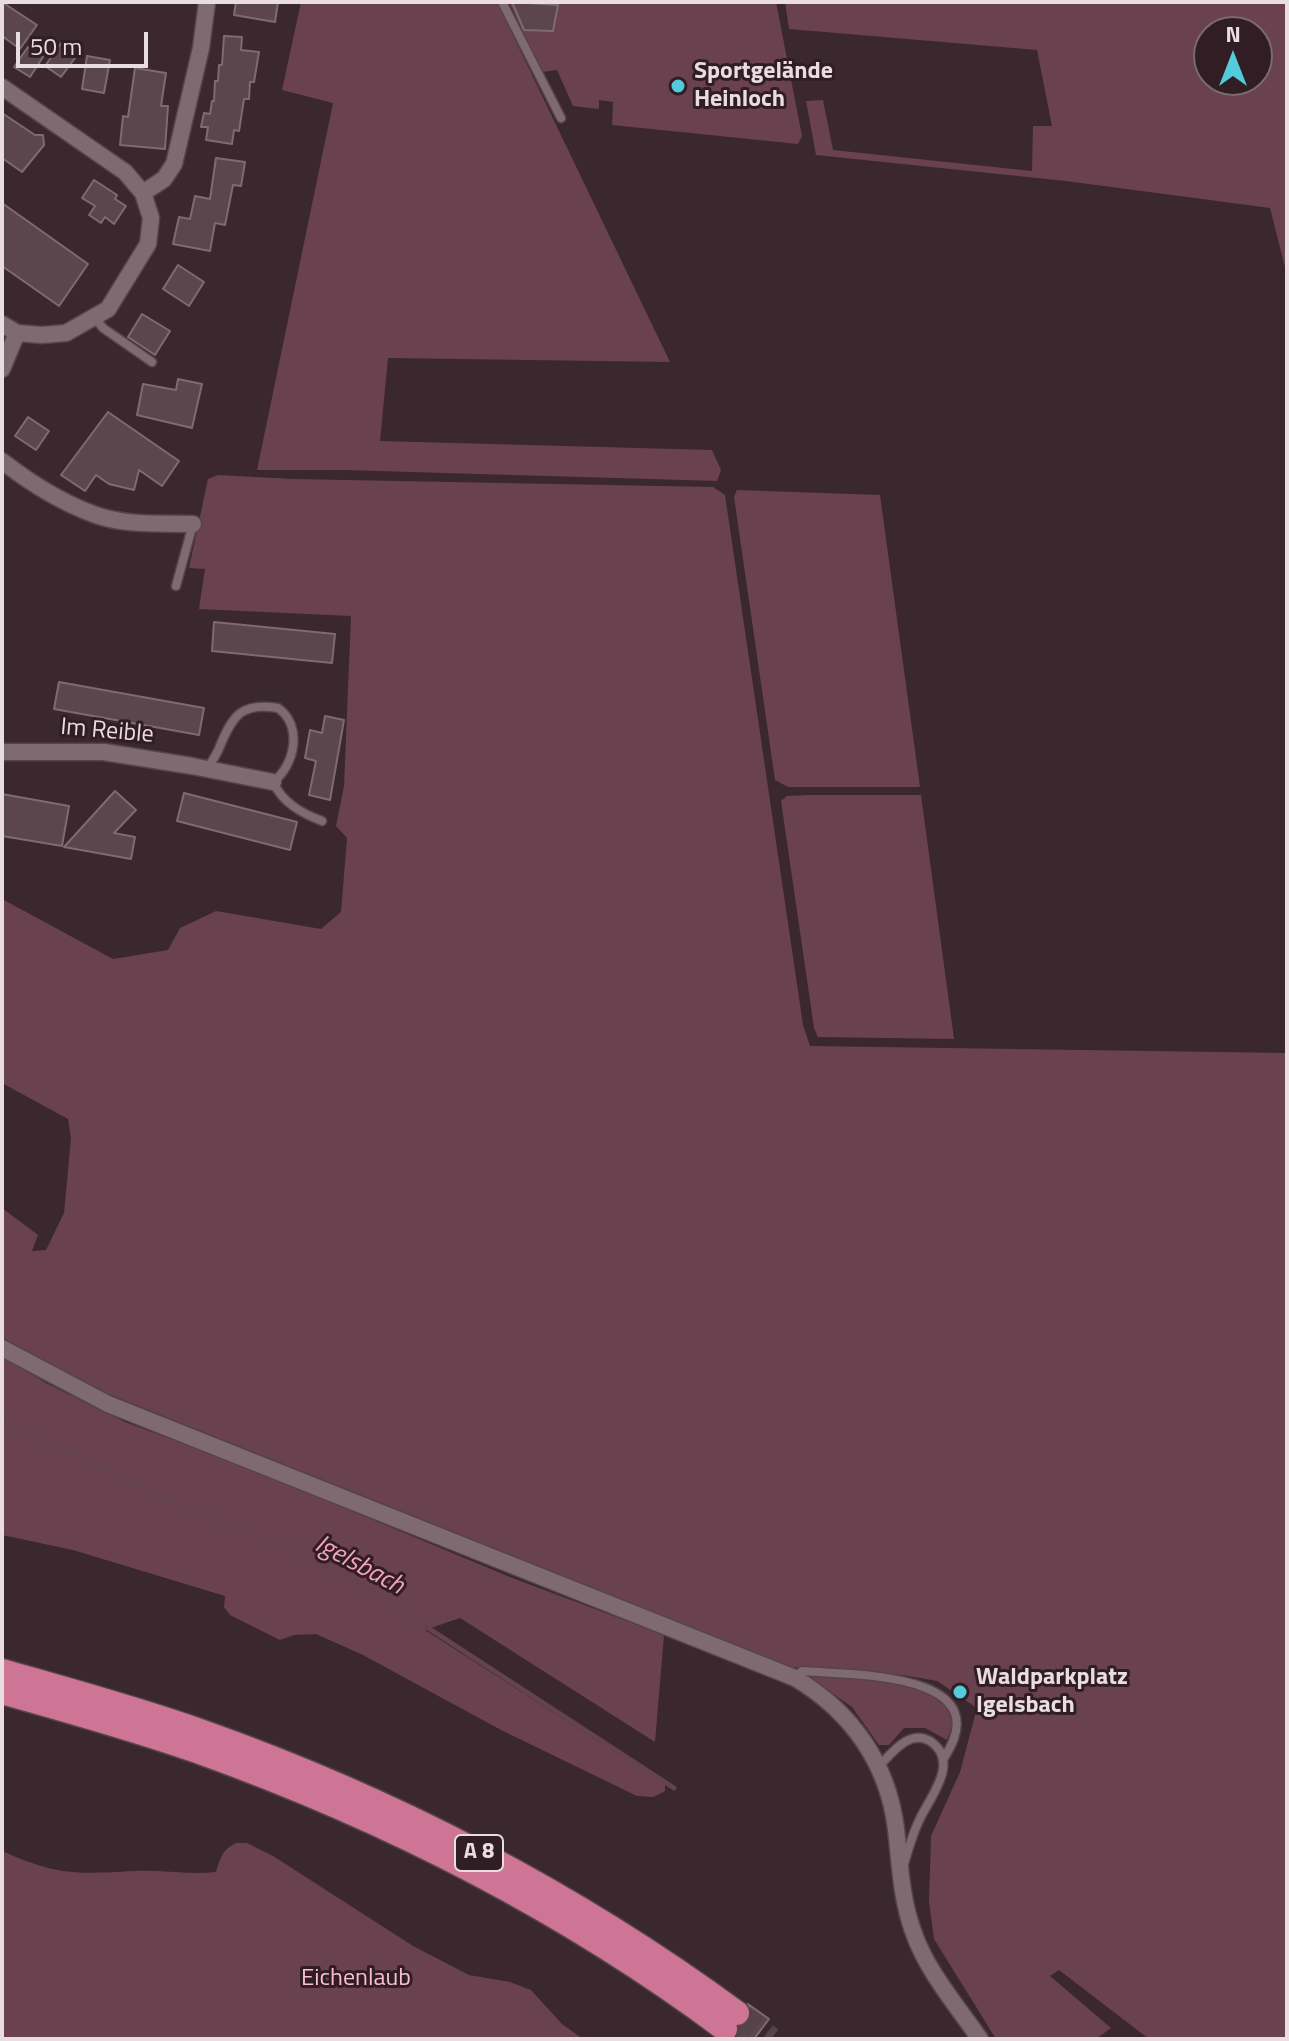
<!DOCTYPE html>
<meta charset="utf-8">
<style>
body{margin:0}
#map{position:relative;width:1289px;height:2041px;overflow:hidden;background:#3a282e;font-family:"Titillium Web",sans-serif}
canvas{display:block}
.frame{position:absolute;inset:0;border:4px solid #eadde1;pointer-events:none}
.north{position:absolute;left:1193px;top:16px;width:80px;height:80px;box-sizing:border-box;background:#301e24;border:2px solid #7a6a70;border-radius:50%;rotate:0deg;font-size:22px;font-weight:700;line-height:32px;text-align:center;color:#eadde1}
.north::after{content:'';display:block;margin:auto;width:28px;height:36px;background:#53cbdb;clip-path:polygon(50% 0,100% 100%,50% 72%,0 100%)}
.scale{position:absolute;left:16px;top:32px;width:132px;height:36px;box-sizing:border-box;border:4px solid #eadde1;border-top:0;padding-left:10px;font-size:24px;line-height:28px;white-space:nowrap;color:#eadde1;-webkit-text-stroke:6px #301e24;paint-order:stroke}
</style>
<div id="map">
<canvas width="1289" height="2041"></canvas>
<div class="frame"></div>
<div class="north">N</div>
<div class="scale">50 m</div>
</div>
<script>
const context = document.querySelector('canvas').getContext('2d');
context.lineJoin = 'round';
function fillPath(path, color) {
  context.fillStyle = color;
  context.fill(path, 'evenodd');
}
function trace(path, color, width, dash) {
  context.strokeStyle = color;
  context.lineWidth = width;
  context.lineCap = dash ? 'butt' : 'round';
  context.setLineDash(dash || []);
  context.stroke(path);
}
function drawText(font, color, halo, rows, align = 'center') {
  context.font = font + ' "Titillium Web",sans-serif';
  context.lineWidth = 6;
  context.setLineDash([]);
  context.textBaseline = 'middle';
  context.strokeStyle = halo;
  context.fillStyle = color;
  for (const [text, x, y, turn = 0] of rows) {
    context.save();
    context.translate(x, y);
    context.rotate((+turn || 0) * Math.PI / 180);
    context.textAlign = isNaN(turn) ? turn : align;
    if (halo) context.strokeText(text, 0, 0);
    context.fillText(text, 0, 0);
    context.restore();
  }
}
fillPath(new Path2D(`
 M 301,2 L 497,2 L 670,362 L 388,358 L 380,441 L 712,450 L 721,470 L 717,481 L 344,470 L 257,470 L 333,103 L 282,90 Z
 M 509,2 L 776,2 L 802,136 L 798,144 L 612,125 L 613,102 L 599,100 L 599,109 L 573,106 L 557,70 L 542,72 Z
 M 785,2 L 1287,2 L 1287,275 L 1270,208 L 1066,181 L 816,155 L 806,101 L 823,100 L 833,150 L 1032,171 L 1033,126 L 1052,126 L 1037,50 L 789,29 ZM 1209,32 L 1257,32 L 1257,80 L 1209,80 Z
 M 218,475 L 293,479 L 713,487 L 725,495 L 803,1025 L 810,1046 L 1287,1053 L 1287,2039 L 1149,2039 L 1059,1970 L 1050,1976 L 1111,2028 L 1096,2039 L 996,2039 L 934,1939 L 929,1902 L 931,1836 L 960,1772 L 977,1708 L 937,1681 L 903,1675 L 775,1666 L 676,1621 L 101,1391 L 2,1338 L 2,1208 L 38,1235 L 32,1251 L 46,1250 L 64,1213 L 71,1138 L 68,1119 L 2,1083 L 2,899 L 113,959 L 168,950 L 180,928 L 216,911 L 321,929 L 341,912 L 347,838 L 336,826 L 344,786 L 351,616 L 199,609 L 205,569 L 189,568 L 208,479 Z
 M 737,490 L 880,495 L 920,787 L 788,787 L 775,780 L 734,497 Z
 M 808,795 L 921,795 L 954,1039 L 818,1037 L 814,1028 L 781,801 L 787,796 Z
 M 2,1356 L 46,1383 L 125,1422 L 249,1468 L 510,1577 L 664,1635 L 655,1742 L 460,1618 L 425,1630 L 665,1784 L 665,1791 L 653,1797 L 637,1796 L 501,1730 L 363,1655 L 316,1634 L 294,1635 L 280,1640 L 230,1615 L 224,1607 L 225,1596 L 73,1550 L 2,1535 Z
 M 812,1675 C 842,1678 950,1679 952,1722 C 952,1727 949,1735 947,1740 L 925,1728 L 904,1728 L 889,1745 L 879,1745 L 852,1707 L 811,1678 Z
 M 236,1843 L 247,1843 L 273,1856 L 413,1946 L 469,1975 L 510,1982 L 531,1990 L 562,2024 L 583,2039 L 2,2039 L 2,1851 C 58,1876 76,1874 135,1871 C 162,1870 189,1875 216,1872 C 220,1858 223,1849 236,1843 Z`), '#6a414f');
trace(new Path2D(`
 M 2,1420 L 184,1508 L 275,1541 L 359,1583 L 674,1788`), '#644251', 5);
const building = new Path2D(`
 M 2,2 L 37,25 L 20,49 L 2,36 Z
 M 236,2 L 278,2 L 275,22 L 234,15 Z
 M 512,2 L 558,5 L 553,31 L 524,30 Z
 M 224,36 L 242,37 L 241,50 L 259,52 L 254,82 L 250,82 L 249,99 L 244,99 L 239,131 L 234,130 L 232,144 L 206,140 L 208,127 L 201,127 L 204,113 L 210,114 L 212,101 L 214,101 L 215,81 L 218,81 L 219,65 L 222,65 Z
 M 62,42 L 78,54 L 61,77 L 45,66 Z
 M 28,47 L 43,57 L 30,77 L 14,67 Z
 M 87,56 L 110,60 L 104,93 L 82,89 Z
 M 135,68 L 166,73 L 161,106 L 168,106 L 165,149 L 120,145 L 123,116 L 128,117 Z
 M 2,113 L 35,135 L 43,135 L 44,145 L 22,172 L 2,158 Z
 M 216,158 L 245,162 L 241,186 L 233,185 L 225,225 L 215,223 L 210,251 L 173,244 L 179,217 L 190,219 L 195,196 L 210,199 Z
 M 94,180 L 117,195 L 115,199 L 126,206 L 114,224 L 105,217 L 101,223 L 89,215 L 95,206 L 82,198 Z
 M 2,203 L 88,264 L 59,306 L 2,266 Z
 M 178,265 L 204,282 L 189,306 L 163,289 Z
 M 142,314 L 170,331 L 155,355 L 128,337 Z
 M 178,379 L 202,384 L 192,428 L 137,415 L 143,384 L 176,390 Z
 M 108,412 L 179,461 L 162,486 L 139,470 L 134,490 L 109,484 L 96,475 L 85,491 L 61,475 Z
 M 28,417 L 49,431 L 36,450 L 15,436 Z
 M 214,622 L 335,634 L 332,663 L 212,651 Z
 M 59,682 L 204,708 L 199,735 L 54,709 Z
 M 325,716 L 344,720 L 330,800 L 309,795 L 316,761 L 305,758 L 310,730 L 322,733 Z
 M 115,791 L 136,810 L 114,833 L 135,837 L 131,859 L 64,847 Z
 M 184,793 L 297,822 L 290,850 L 177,821 Z
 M 2,794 L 69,806 L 62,846 L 2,836 Z
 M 748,2004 L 769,2019 L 754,2039 L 736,2039 L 740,2027 L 749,2022 L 752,2015 Z`);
fillPath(building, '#5a464c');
trace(building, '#7f6a70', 2);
trace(new Path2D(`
 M 737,2013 L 771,2039
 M 725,2029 L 739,2039`), '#544349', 24, [24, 12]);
const lane = new Path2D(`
 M 502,2 L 561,118
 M 95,318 L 103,328 L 152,362
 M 176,586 L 193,524
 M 208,769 C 211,761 217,755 220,746 C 233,715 242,702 278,708 C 303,726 295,765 273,782 C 283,803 301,813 322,821
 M 795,1678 L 802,1671 C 850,1675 1001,1671 944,1758
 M 879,1766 C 892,1753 909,1729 930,1741 C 962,1762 928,1799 918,1823 C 912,1836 908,1850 904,1864`);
const street = new Path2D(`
 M 2,87 L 125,172 L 143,193 L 151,218 L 148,244 L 108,309 L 66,333 L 42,335 L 17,333 L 2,324
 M 143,193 L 164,179 L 174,164 L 201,48 L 207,2
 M 2,369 L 17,333
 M 2,461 C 29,482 61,502 93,514 C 124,526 161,523 193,524
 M 2,752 L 104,752 L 192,766 L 273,782
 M 2,1348 L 108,1404 L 795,1678 C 852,1712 888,1764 896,1829 C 900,1863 901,1898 913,1931 C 926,1970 957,2006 980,2039`);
const highway = new Path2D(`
 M 2,1671 C 68,1690 135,1708 200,1731 C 390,1798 574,1893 737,2013
 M 2,1692 C 66,1710 131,1728 194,1750 C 382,1817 565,1910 725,2029`);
trace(lane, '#55454b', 11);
trace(street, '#55454b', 19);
trace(highway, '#55454b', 27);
trace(lane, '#806a71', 8);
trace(street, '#806a71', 16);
trace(highway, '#ce7494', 24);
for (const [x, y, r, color] of [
 [678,86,8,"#53cbdb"],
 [960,1692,8,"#53cbdb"]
]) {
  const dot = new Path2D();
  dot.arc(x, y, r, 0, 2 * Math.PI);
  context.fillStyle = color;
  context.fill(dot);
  trace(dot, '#301e24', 3);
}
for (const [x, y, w] of [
 [479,1853,48]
]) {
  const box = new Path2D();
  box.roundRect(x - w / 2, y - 18, w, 36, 6);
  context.fillStyle = '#301e24';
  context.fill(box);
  trace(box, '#eadde1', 2);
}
drawText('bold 22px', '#eadde1', null, [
 ["A 8",479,1853]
]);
drawText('bold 24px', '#eadde1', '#301e24', [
 ["Sportgelände",694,72],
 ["Heinloch",694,100],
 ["Waldparkplatz",976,1678],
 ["Igelsbach",976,1706]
], 'left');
drawText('24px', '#eadde1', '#301e24', [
 ["Im Reible",107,732,5]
]);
drawText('24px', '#fcbed1', '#301e24', [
 ["Eichenlaub",356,1979]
]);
drawText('italic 26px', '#f4a3be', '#301e24', [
 ["Igelsbach",359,1566,28]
]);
</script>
